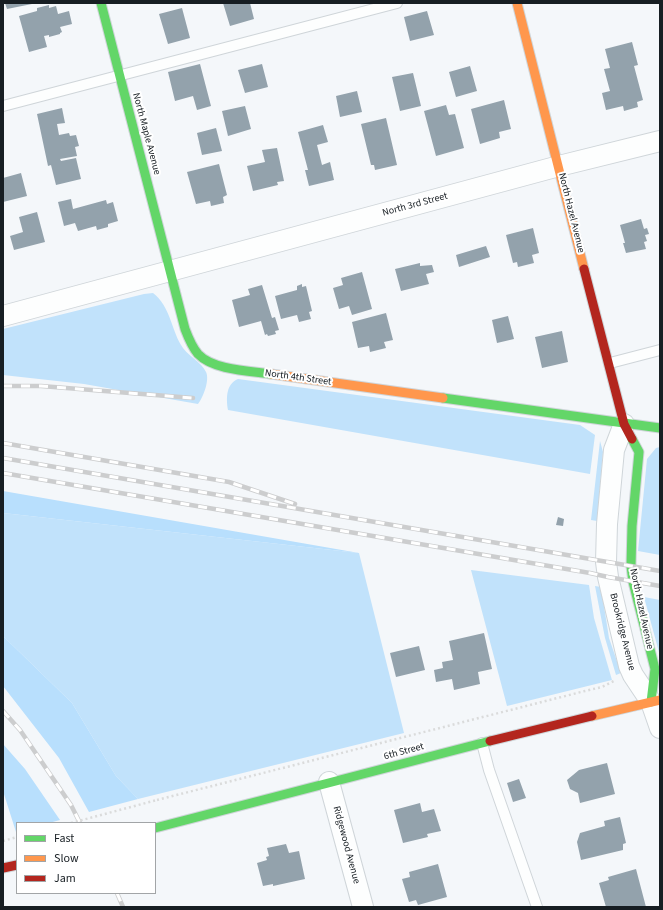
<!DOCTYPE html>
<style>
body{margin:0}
#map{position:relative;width:663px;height:910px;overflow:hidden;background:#f4f7fa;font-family:"Source Sans 3",sans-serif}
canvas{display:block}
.frame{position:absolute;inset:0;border:4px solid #171e23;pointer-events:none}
.legend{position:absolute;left:16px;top:822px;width:140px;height:72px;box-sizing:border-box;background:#fff;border:1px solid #a2a5a7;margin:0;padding:5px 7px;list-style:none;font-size:12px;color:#171e23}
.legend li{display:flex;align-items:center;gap:8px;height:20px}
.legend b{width:20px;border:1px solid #a2a5a7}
</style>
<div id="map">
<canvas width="663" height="910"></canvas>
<div class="frame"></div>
<ul class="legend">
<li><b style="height:5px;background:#63d668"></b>Fast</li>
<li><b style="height:5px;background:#ff974d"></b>Slow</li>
<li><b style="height:5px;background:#b3261e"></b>Jam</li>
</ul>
</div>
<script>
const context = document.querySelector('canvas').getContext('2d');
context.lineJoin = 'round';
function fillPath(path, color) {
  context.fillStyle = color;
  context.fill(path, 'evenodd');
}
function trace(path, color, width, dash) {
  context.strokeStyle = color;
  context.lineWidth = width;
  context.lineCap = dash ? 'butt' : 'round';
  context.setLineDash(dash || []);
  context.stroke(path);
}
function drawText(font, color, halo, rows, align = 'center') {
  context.font = font + ' "Source Sans 3",sans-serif';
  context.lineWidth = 4;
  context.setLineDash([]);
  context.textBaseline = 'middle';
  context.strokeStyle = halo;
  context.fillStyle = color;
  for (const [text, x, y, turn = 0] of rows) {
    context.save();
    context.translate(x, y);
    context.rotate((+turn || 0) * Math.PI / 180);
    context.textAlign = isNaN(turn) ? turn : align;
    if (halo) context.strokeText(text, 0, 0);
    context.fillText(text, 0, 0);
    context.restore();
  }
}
fillPath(new Path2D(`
 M 153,293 C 170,306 171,328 181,345 C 186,355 202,362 206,372 C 210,380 203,398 198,404 L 84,384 L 3,375 L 3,329 L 144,294 Z
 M 238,379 L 580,425 L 595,435 L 590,474 L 228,410 C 226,398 226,384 238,379 Z
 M 600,441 L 603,452 L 597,521 L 591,520 Z
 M 660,447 L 660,555 L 638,551 L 647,459 L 656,448 Z
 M 3,513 L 359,553 L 404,733 L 138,799 L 116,776 L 72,703 L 3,636 Z
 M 471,570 L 589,585 L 594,618 L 612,680 L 507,706 Z
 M 595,586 L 601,587 L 609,638 L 621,673 L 616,675 L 605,638 Z
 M 644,597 L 660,600 L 660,656 Z`), '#c1e2fb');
fillPath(new Path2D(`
 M 3,491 L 359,553 L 3,513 Z
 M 3,636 L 72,703 L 116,776 L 138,799 L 89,812 L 59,758 L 3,686 Z
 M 3,744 L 25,769 L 60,820 L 49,823 L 17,823 L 16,832 L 3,791 Z`), '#b8dffd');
fillPath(new Path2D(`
 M 5,3 L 32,3 L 32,4 L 7,9 Z
 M 223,3 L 250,3 L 254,19 L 230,26 Z
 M 49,5 L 49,8 L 56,6 L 58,14 L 69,11 L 72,24 L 60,27 L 62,32 L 60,33 L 60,34 L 49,37 L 49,35 L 44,36 L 47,47 L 29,52 L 19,16 L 37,11 L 37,8 Z
 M 182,8 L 190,38 L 168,44 L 159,14 Z
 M 427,11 L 434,35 L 410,41 L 404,17 Z
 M 632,42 L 638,65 L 634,66 L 643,100 L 637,102 L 638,107 L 624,111 L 623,106 L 606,110 L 602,93 L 610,91 L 604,69 L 610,68 L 605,49 Z
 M 200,64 L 211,106 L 197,110 L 193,96 L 175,101 L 168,72 Z
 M 262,64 L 268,87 L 245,93 L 238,70 Z
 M 470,66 L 477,91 L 456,97 L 449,72 Z
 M 413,73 L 421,106 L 400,111 L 392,77 Z
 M 357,91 L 362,112 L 340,117 L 336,96 Z
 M 504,100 L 511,129 L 499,132 L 500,138 L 480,144 L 471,109 Z
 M 446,105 L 449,115 L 455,114 L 464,148 L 436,156 L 424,111 Z
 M 245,106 L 251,129 L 228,136 L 222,111 Z
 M 62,108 L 65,123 L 57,124 L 59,135 L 69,133 L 70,136 L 76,135 L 79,146 L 75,147 L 77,156 L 60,159 L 61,161 L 76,158 L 81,179 L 56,185 L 51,165 L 48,166 L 37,114 Z
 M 386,118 L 397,165 L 375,170 L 374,165 L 371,165 L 361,124 Z
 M 323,125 L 328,142 L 317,145 L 322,165 L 330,162 L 334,180 L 309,186 L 305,170 L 308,170 L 298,132 Z
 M 216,128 L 222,151 L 202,155 L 197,133 Z
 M 277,148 L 284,181 L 277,182 L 278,185 L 253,191 L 247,166 L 265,162 L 262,150 Z
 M 219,164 L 227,195 L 223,197 L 224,203 L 211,206 L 210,201 L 196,204 L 187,172 Z
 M 21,173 L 27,196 L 3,202 L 3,178 Z
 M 71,199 L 73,209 L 106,200 L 107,204 L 113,202 L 118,221 L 108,224 L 108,227 L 97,230 L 96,226 L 78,231 L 75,223 L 64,226 L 58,202 Z
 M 37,212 L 45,242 L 14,250 L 10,236 L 23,232 L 19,217 Z
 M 641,219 L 644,229 L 647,228 L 649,234 L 645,235 L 647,241 L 644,242 L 646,249 L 626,253 L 623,243 L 625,243 L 620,225 Z
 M 533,228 L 539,253 L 532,255 L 534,263 L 518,267 L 517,262 L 513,263 L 506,235 Z
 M 486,246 L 490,257 L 459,267 L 456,255 Z
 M 420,263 L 420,266 L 432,265 L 434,272 L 426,274 L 429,284 L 401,291 L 395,269 Z
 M 362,272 L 372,309 L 352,315 L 349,306 L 339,309 L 333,288 L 343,285 L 341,278 Z
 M 302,284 L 302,287 L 306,286 L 312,311 L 309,312 L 311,319 L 299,322 L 297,315 L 281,319 L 275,296 L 297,290 L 297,286 Z
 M 262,285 L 272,318 L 275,317 L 279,330 L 275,331 L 276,334 L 268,336 L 267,334 L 265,335 L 261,321 L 239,327 L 232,300 L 250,295 L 248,289 Z
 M 386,313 L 393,340 L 384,342 L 386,348 L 370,352 L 369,346 L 358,348 L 352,322 Z
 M 508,316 L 514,339 L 497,343 L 492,320 Z
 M 562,331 L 568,362 L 542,368 L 535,337 Z
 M 558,517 L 564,519 L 563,526 L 556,525 Z
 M 484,633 L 492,669 L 478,672 L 480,684 L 454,690 L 452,679 L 436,682 L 434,670 L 443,668 L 442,662 L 453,660 L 449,641 Z
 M 419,646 L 425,670 L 396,677 L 390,653 Z
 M 607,763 L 615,794 L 580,803 L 578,793 L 570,789 L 567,780 L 579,770 Z
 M 519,779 L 526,798 L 513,802 L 507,783 Z
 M 420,803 L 422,812 L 434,809 L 441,831 L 427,834 L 428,837 L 403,843 L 394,810 Z
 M 620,817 L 626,843 L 623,844 L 623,850 L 581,860 L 577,842 L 580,833 L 605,826 L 604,821 Z
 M 286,844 L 289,853 L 299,851 L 305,879 L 273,886 L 273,884 L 263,886 L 257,863 L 267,860 L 266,857 L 269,856 L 267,848 Z
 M 438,864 L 447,897 L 418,905 L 416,900 L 409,902 L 402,879 L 410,877 L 409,872 Z
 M 636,869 L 646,907 L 606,907 L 599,883 L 609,880 L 608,877 Z`), '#93a2ac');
const lane = new Path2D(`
 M 3,106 L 397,3
 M 610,363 L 660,350
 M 482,743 L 489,770 L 537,907`);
const street = new Path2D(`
 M 3,316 L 559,166 L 660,141
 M 624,424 L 614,450 L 607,524 L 606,562 L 608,577 L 629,666 L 633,675 L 651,702 L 660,728
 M 329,782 L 363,907`);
const fast = new Path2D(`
 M 101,3 L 185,329 C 188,337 192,347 198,354 C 213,370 249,371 271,374
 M 443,398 L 660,428
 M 632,439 L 639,452 L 632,526 L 631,566 L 633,582 L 655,669 L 651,702
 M 155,828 L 490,741`);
const slow = new Path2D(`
 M 517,3 L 584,269
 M 271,374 L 443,398
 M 592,716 L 660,700`);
const jam = new Path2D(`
 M 584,269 L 624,424 L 632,439
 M 490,741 L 592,716
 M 3,868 L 17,865`);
trace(lane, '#cfd5d9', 12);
trace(street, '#cfd5d9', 22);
trace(fast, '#cfd5d9', 11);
trace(slow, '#cfd5d9', 11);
trace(jam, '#cfd5d9', 11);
trace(new Path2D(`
 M 157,800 L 585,691 L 602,687 L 614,681
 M 3,841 L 17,837`), '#dadbdb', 2.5, [2, 3]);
trace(lane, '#fdfefe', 10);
trace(street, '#fdfefe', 20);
trace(fast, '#63d668', 9);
trace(slow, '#ff974d', 9);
trace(jam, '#b3261e', 9);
const rail = new Path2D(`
 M 3,386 L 41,386 L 193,398
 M 3,443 L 229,482 L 295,504
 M 3,458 L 660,571
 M 3,473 L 590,573 L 608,577 L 660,586
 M 3,711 L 20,730 L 71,805 L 80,823
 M 117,893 L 123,907`);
trace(rail, '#cccdce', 4.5);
trace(rail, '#fff', 3, [9]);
trace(new Path2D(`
 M 71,823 L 157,800`), '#dadbdb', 2.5, [2, 3]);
drawText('10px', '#171e23', '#fff', [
 ["North Maple Avenue",146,134,75],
 ["North 3rd Street",415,205,-15],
 ["North Hazel Avenue",571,213,76],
 ["North 4th Street",298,378,8],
 ["North Hazel Avenue",641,609,78],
 ["Brookridge Avenue",622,632,76],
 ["6th Street",404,752,-15],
 ["Ridgewood Avenue",346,845,75]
]);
</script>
